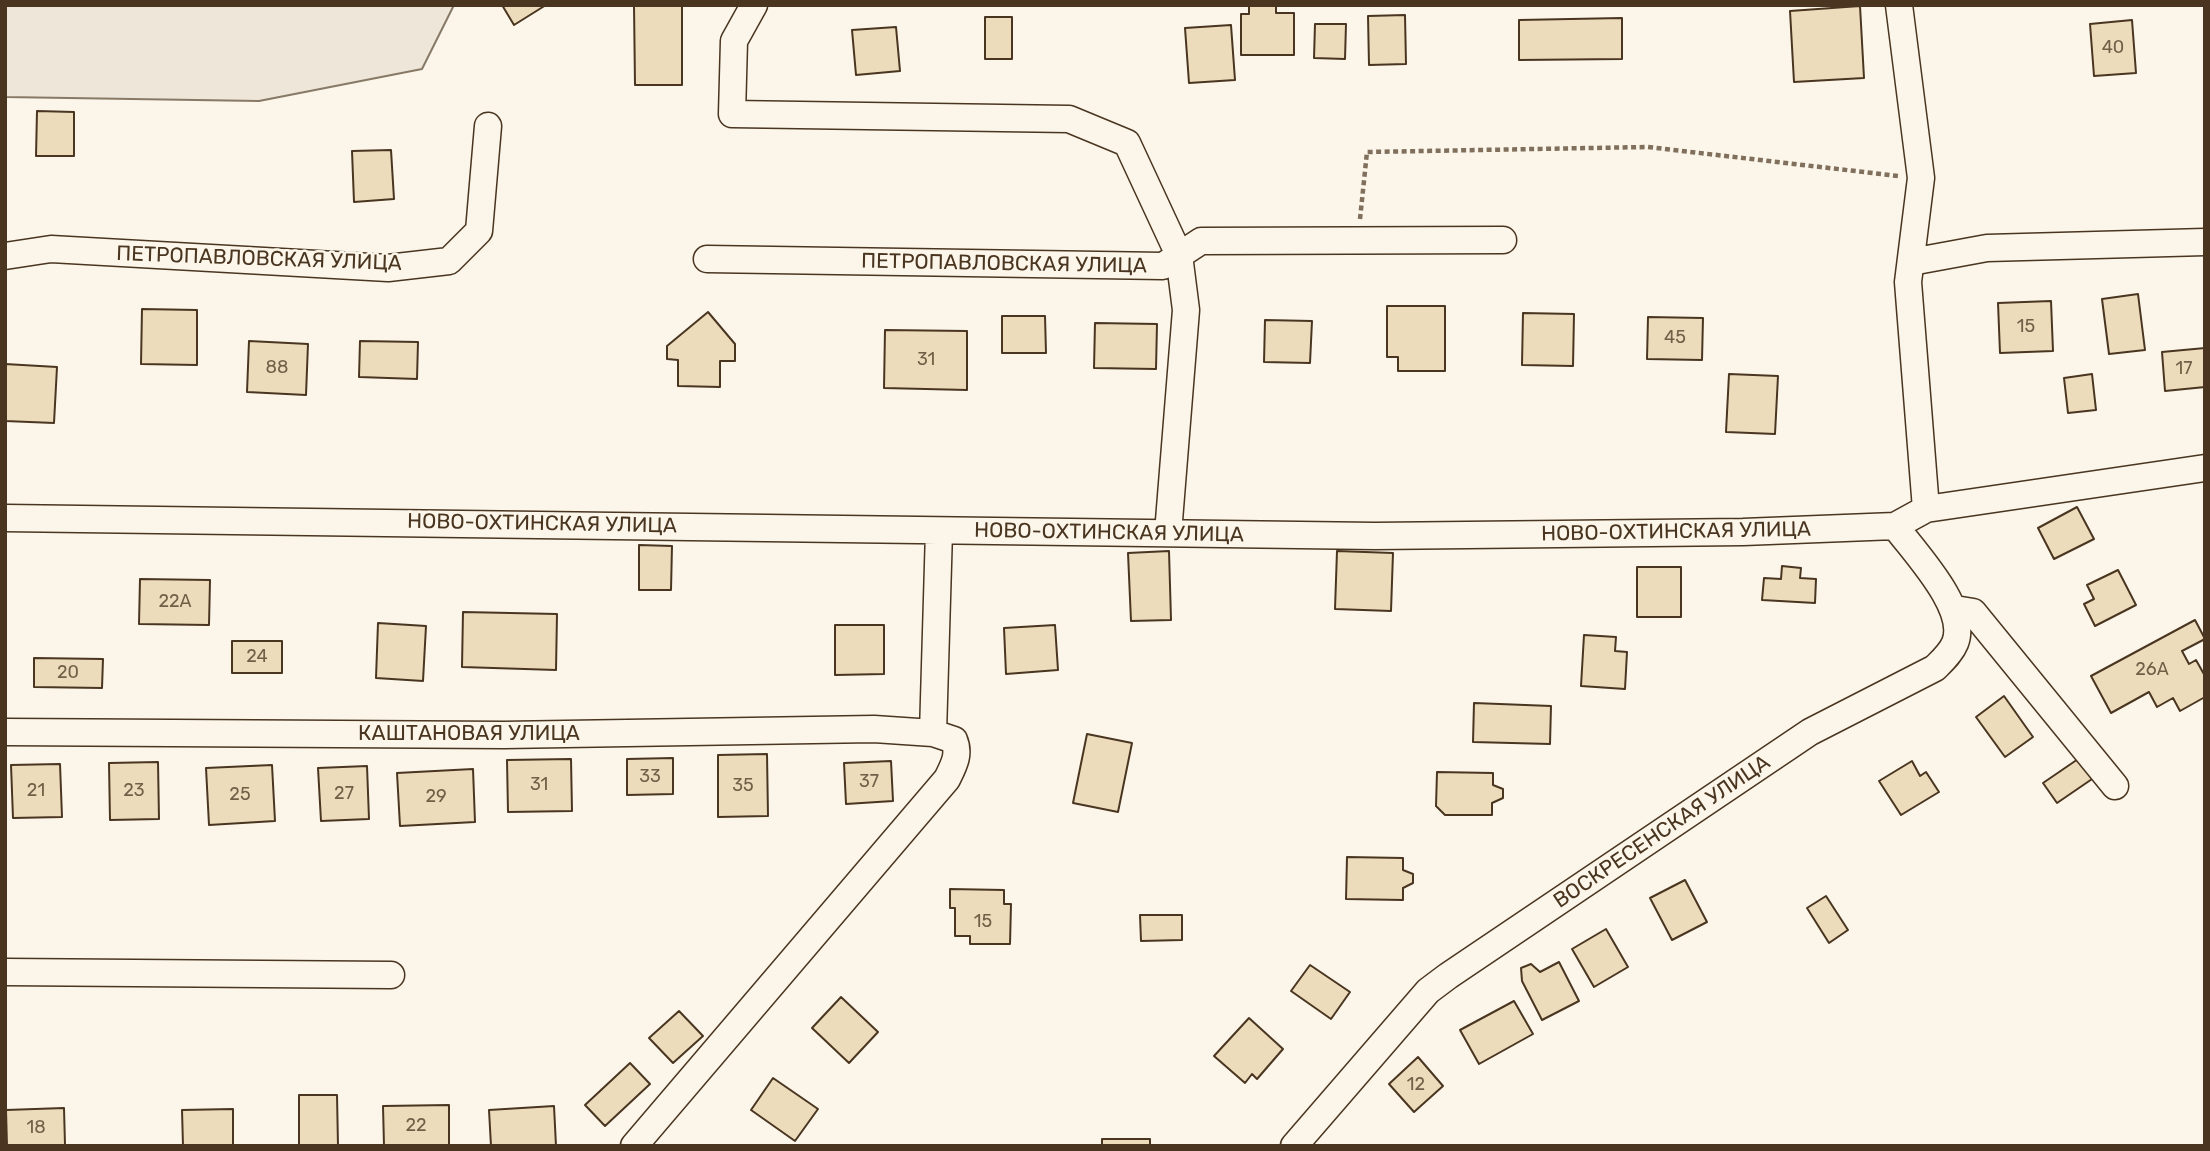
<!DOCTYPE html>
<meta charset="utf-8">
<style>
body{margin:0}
#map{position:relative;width:2210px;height:1151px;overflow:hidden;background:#fbf6e9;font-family:Rubik,sans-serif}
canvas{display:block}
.frame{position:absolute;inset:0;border:7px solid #4a3520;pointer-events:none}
</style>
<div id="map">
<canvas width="2210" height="1151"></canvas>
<div class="frame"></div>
</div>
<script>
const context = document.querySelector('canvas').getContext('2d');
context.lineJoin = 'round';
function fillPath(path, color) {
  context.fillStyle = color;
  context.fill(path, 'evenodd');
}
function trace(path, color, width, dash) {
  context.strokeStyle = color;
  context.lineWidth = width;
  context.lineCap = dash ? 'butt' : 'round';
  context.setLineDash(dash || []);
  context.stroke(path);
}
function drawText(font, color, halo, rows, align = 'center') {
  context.font = font + ' Rubik,sans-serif';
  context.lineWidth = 5;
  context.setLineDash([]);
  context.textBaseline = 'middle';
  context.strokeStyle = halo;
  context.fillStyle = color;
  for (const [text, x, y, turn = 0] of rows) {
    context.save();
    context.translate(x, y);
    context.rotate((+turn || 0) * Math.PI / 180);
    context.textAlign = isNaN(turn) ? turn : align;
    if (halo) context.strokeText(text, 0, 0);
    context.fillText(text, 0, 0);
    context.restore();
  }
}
const green = new Path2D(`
 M 5,5 L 454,5 L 422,69 L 259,101 L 5,97 Z`);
fillPath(green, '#ede6d9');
trace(green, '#887966', 2);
const building = new Path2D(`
 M 502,5 L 546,5 L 514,25 Z
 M 634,5 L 682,5 L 682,85 L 635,85 Z
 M 1249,5 L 1276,5 L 1276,13 L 1294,13 L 1294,55 L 1241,55 L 1241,14 L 1249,14 Z
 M 1860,6 L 1864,78 L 1794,82 L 1790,11 Z
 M 1405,15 L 1406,64 L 1369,65 L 1368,16 Z
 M 985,17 L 1012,17 L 1012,59 L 985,59 Z
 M 1622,18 L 1622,59 L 1519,60 L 1519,20 Z
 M 2132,20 L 2136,73 L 2094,76 L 2090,24 Z
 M 1315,24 L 1346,24 L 1345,59 L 1314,58 Z
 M 1231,25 L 1235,80 L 1189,83 L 1185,28 Z
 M 896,27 L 900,71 L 856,75 L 852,30 Z
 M 37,111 L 74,112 L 74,156 L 36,156 Z
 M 391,150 L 394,199 L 354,202 L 352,151 Z
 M 2138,294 L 2145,350 L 2109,354 L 2102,299 Z
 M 2051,301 L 2053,351 L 2000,353 L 1998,303 Z
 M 1387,306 L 1445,306 L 1445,371 L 1398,371 L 1398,357 L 1387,357 Z
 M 142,309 L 197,310 L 197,365 L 141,364 Z
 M 708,312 L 735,344 L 735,361 L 720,361 L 720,387 L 678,386 L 678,360 L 667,359 L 667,346 Z
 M 1523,313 L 1574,314 L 1573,366 L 1522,365 Z
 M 1002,316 L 1045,316 L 1046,353 L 1002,353 Z
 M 1648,317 L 1703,318 L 1702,360 L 1647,359 Z
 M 1265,320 L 1312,321 L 1310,363 L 1264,362 Z
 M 1095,323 L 1157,324 L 1156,369 L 1094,368 Z
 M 885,330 L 967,331 L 967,390 L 884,388 Z
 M 249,341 L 308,344 L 306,395 L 247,392 Z
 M 360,341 L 418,342 L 417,379 L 359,377 Z
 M 2205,348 L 2205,387 L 2165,391 L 2162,352 Z
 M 5,364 L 57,367 L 54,423 L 5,421 Z
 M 1729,374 L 1778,376 L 1775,434 L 1726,432 Z
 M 2092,374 L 2096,410 L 2068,413 L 2064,378 Z
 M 2077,507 L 2094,539 L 2054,559 L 2038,528 Z
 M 639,545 L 672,546 L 671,590 L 639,590 Z
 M 1169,551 L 1171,620 L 1131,621 L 1128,553 Z
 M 1337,551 L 1393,553 L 1391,611 L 1335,609 Z
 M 1782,566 L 1801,568 L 1800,578 L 1816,579 L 1815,603 L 1762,600 L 1764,578 L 1781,579 Z
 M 1637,567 L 1681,567 L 1681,617 L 1637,617 Z
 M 2118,570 L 2136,605 L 2095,626 L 2084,604 L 2094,599 L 2087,585 Z
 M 140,579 L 210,580 L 209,625 L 139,624 Z
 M 463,612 L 557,614 L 556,670 L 462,667 Z
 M 2195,620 L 2205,639 L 2182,651 L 2189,664 L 2196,660 L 2205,676 L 2205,697 L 2180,711 L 2173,698 L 2157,707 L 2149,692 L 2111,713 L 2091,676 Z
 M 378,623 L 426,626 L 423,681 L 376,678 Z
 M 835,625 L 884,625 L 884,674 L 835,675 Z
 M 1055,625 L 1058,670 L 1006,674 L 1004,628 Z
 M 1584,635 L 1616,637 L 1615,651 L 1627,652 L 1625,689 L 1581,686 Z
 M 232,641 L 282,641 L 282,673 L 232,673 Z
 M 34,658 L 103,659 L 102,688 L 34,687 Z
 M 2004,696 L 2033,737 L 2005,757 L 1976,717 Z
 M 1474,703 L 1551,706 L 1550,744 L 1473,742 Z
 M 1087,734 L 1132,743 L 1118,812 L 1073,803 Z
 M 767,754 L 768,816 L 718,817 L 718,755 Z
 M 2081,757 L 2095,777 L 2057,803 L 2043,783 Z
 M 673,758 L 673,794 L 627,795 L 627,759 Z
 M 571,759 L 572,811 L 508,812 L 507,760 Z
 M 891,761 L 893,801 L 846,804 L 844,763 Z
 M 1912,761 L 1920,776 L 1926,772 L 1939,792 L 1901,815 L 1879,781 Z
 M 158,762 L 159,819 L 110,820 L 109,763 Z
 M 60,764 L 62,817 L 13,818 L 11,765 Z
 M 272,765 L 275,821 L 209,825 L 206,768 Z
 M 367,766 L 369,819 L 321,821 L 318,768 Z
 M 473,769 L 475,822 L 400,826 L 397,773 Z
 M 1437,772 L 1493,773 L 1493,785 L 1503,789 L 1503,798 L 1492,803 L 1492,815 L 1445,815 L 1436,806 Z
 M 1347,857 L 1403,858 L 1403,870 L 1413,874 L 1413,883 L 1403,888 L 1403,900 L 1346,899 Z
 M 1685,880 L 1707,922 L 1672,940 L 1650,898 Z
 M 950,889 L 1004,890 L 1004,904 L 1011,904 L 1010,944 L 970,944 L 970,936 L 955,936 L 955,908 L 950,908 Z
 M 1826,896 L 1848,930 L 1829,943 L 1807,908 Z
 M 1140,915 L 1182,915 L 1182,940 L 1141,941 Z
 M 1606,929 L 1628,967 L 1594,987 L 1572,949 Z
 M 1559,962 L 1579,1001 L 1542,1020 L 1522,981 L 1521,968 L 1531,964 L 1540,972 Z
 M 1310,965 L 1350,992 L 1331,1019 L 1291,991 Z
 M 841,997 L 878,1032 L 849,1063 L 812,1028 Z
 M 1514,1001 L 1533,1034 L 1479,1064 L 1460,1030 Z
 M 679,1011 L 703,1036 L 673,1063 L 649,1038 Z
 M 1249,1018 L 1283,1049 L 1257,1079 L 1252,1074 L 1245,1083 L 1214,1056 Z
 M 1418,1057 L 1443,1086 L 1414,1112 L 1389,1084 Z
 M 630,1063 L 650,1084 L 605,1126 L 585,1105 Z
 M 773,1078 L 818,1109 L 795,1141 L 751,1110 Z
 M 299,1095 L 337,1095 L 338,1146 L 299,1146 Z
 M 449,1105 L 449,1146 L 384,1146 L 383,1106 Z
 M 554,1106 L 556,1146 L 491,1146 L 489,1110 Z
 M 64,1108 L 65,1145 L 7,1146 L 6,1110 Z
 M 233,1109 L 233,1146 L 183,1146 L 182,1110 Z
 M 1102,1139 L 1150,1139 L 1150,1146 L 1102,1146 Z`);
fillPath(building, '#ecdcbc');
trace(building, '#4a3520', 2);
const minor = new Path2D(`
 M 754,5 L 734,41 L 732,114 L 1069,119 L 1127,143 L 1179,255 L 1186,310 L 1168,533
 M 1899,5 L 1921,178 L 1908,282 L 1926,509
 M 5,256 L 51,249 L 388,268 L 449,261 L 479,231 L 488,126
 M 707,259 L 1163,266 L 1201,241 L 1503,240
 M 1911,262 L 1987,248 L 2205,242
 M 5,518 L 1375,536 L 1743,532 L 1895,526 L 1926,509 L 2205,468
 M 1955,609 L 1973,612 L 2115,786
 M 5,732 L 504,735 L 874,729 L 933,733
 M 5,972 L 391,975
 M 634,1146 L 947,779 C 954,765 960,754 954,740 L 933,733 L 939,531
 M 1294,1146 L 1428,991 L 1448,976 L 1810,732 L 1935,668 C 1942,661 1951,653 1955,643 C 1969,609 1915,553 1895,526`);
trace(minor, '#4a3520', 29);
trace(new Path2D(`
 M 1360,219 L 1367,152 L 1648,147 L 1898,176`), '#7f6f5c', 4.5, [5, 3.5]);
trace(minor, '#fbf6e9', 26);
drawText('18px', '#725f47', null, [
 ["40",2113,48],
 ["15",2026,327],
 ["45",1675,338],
 ["31",926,360],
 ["88",277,368],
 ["17",2184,369],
 ["22А",175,602],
 ["24",257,657],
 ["26А",2152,670],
 ["20",68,673],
 ["33",650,777],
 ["37",869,782],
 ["31",539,785],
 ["35",743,786],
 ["21",36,791],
 ["23",134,791],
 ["27",344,794],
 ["25",240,795],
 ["29",436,797],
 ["15",983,922],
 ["12",1416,1085],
 ["22",416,1126],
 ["18",36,1128]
]);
drawText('21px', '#4a3520', '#fbf6e9', [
 ["ПЕТРОПАВЛОВСКАЯ УЛИЦА",259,259,2],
 ["ПЕТРОПАВЛОВСКАЯ УЛИЦА",1004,264,1],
 ["НОВО-ОХТИНСКАЯ УЛИЦА",542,524,1],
 ["НОВО-ОХТИНСКАЯ УЛИЦА",1676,532,-1],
 ["НОВО-ОХТИНСКАЯ УЛИЦА",1109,533,1],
 ["КАШТАНОВАЯ УЛИЦА",469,734],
 ["ВОСКРЕСЕНСКАЯ УЛИЦА",1662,832,-34]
]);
</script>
